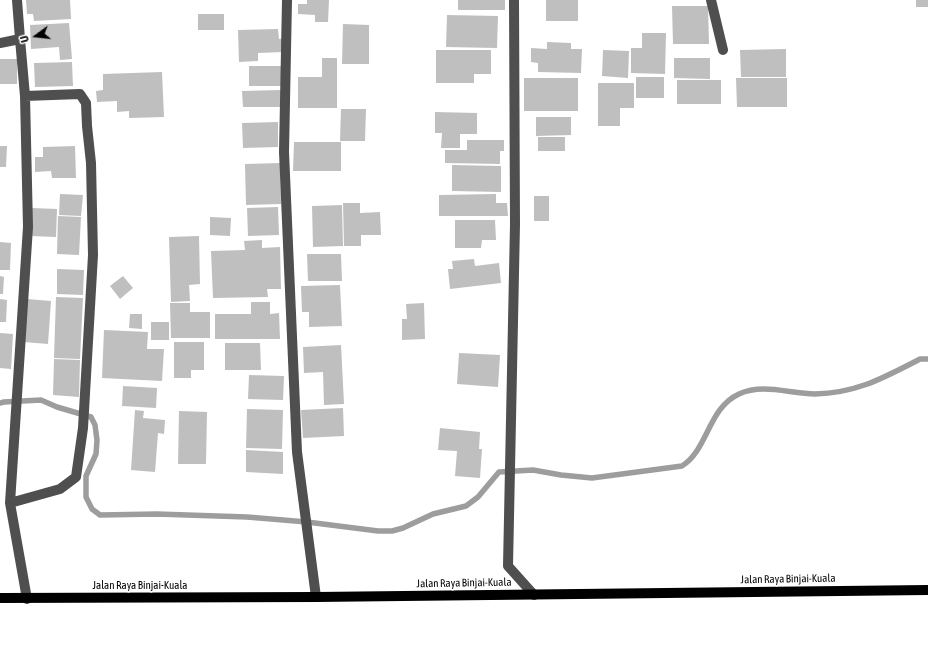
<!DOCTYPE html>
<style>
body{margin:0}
#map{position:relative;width:928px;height:662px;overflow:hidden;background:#fff;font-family:"Asap Condensed",sans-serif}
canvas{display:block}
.north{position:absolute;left:16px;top:16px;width:40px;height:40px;-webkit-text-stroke:3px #fff;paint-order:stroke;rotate:255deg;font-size:11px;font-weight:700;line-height:16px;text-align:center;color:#000}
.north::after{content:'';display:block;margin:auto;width:14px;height:18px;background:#000;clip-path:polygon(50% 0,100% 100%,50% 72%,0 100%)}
</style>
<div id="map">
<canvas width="928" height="662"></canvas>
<div class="north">U</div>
</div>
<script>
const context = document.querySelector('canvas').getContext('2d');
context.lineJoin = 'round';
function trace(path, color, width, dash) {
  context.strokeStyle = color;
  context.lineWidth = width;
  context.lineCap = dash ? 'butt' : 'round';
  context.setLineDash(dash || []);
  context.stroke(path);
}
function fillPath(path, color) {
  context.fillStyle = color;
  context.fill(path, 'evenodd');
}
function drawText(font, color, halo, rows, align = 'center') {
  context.font = font + ' "Asap Condensed",sans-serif';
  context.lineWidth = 3;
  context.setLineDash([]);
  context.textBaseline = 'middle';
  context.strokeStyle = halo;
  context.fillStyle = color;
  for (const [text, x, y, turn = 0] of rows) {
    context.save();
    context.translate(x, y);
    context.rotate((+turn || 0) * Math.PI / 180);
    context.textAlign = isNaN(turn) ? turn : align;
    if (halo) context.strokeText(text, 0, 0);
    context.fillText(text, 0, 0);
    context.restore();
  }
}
trace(new Path2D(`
 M 0,403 L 4,402 L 41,400 L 57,407 L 91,417 L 95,425 L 97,440 L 96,454 L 86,476 L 86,497 L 92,509 L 100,515 L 157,514 L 247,517 L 307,522 L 378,531 L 392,531 L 403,528 L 433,514 L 466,506 L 478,497 L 499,472 L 533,470 L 561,475 L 592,478 L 682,466 C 708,450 708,408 739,394 C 763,383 790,394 815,394 C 857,393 883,378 920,359 L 928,359`), '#9d9d9d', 5.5);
fillPath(new Path2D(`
 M 26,0 L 70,0 L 71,19 L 34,21 L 33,14 L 27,14 Z
 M 307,0 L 329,0 L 328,22 L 315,22 L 315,15 L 298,14 L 298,4 L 307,4 Z
 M 458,0 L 505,0 L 505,10 L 458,10 Z
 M 546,0 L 578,0 L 578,21 L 546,21 Z
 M 916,0 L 928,0 L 928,7 L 916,7 Z
 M 672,6 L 708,6 L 709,44 L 673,44 Z
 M 198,14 L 224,14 L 224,30 L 198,30 Z
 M 447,15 L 498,16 L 497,48 L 446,47 Z
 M 69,23 L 72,59 L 60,60 L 59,47 L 31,49 L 30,25 Z
 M 343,24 L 369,25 L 369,64 L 342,64 Z
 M 278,29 L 279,39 L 284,38 L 284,52 L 258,53 L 258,61 L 239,62 L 238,30 Z
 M 642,33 L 666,33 L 665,74 L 631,73 L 631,48 L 642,48 Z
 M 547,42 L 571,43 L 571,49 L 582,49 L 581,73 L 538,72 L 538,63 L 531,62 L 531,48 L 547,49 Z
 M 786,49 L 786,77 L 741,77 L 740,50 Z
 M 436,50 L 491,50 L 491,74 L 474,74 L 474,83 L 436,83 Z
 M 603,50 L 629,51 L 628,78 L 602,76 Z
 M 322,58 L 337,58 L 337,108 L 298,108 L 298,77 L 322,77 Z
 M 674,58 L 710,58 L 710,79 L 674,78 Z
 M 0,59 L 17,59 L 17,84 L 0,84 Z
 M 72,62 L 73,86 L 35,87 L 34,63 Z
 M 249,66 L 282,66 L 282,86 L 249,86 Z
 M 162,72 L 164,117 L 129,118 L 129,111 L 117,112 L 117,101 L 97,102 L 96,91 L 103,90 L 103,74 Z
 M 636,77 L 664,77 L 664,98 L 636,98 Z
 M 524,78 L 578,78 L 578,111 L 524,111 Z
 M 736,78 L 787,78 L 787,107 L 737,107 Z
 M 677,80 L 721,80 L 721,104 L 677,104 Z
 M 598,83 L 634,83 L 634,108 L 620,108 L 620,126 L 598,126 Z
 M 281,90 L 281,107 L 243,107 L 242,91 Z
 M 341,109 L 366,109 L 365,141 L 340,141 Z
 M 435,112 L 477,113 L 477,134 L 460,134 L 460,148 L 441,148 L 442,133 L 435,133 Z
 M 536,117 L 571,117 L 571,135 L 536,136 Z
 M 278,122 L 278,147 L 243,148 L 242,123 Z
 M 538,137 L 565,137 L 565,151 L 538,151 Z
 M 467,140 L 504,140 L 504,151 L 500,151 L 500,164 L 445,163 L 445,150 L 467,150 Z
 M 294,142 L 341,142 L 341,171 L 293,171 Z
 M 0,146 L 7,146 L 6,167 L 0,167 Z
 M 75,146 L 76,178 L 52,178 L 51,171 L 35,172 L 35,157 L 43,157 L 43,147 Z
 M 280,163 L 281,204 L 246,205 L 245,164 Z
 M 452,165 L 501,166 L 501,192 L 452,191 Z
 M 60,194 L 83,195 L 81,216 L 59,215 Z
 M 496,194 L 496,203 L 507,203 L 508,216 L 439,216 L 439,195 Z
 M 534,196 L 549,196 L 549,221 L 534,221 Z
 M 343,203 L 360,203 L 360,213 L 380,212 L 381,235 L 361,235 L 361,246 L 344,246 Z
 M 342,205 L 343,246 L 313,247 L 312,206 Z
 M 278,207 L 279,235 L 248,236 L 247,208 Z
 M 32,208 L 57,209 L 56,237 L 30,236 Z
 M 58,216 L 81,217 L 79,255 L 57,254 Z
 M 210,217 L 231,218 L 230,236 L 210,235 Z
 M 455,220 L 495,220 L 496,240 L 482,240 L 481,248 L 455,248 Z
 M 199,236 L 200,284 L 189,285 L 190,301 L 171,302 L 169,237 Z
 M 262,240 L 262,248 L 280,247 L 281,289 L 267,289 L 268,297 L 213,298 L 211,251 L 245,250 L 244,241 Z
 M 0,242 L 11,243 L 10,270 L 0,270 Z
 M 307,254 L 341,254 L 342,281 L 308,281 Z
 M 474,259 L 475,266 L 499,263 L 501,283 L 450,289 L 448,269 L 453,269 L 452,261 Z
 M 57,269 L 84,270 L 83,295 L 57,294 Z
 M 0,276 L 4,277 L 3,294 L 0,294 Z
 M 123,276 L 133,288 L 120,299 L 110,286 Z
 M 340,285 L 342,326 L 309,327 L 309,312 L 302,312 L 301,286 Z
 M 56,297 L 83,298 L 80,359 L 54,358 Z
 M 0,299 L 7,300 L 6,322 L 0,322 Z
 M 27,299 L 51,301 L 48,344 L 24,342 Z
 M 251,302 L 270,302 L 270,314 L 279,313 L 280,339 L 215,339 L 215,314 L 251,314 Z
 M 170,303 L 190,303 L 190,312 L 210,312 L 210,338 L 171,338 Z
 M 424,303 L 425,339 L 402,340 L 402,319 L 407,319 L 406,304 Z
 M 130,314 L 142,314 L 142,329 L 129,328 Z
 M 151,322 L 169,322 L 169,340 L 151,340 Z
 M 104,330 L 148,332 L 147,349 L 164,349 L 162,381 L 102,378 Z
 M 0,333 L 13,334 L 11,369 L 0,368 Z
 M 174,342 L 204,342 L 204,370 L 191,370 L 191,378 L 174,378 Z
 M 225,343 L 260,343 L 261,370 L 225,370 Z
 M 341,345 L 344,404 L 324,405 L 323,372 L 304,373 L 303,347 Z
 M 459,353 L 500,355 L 498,387 L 457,384 Z
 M 54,359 L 80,360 L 79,397 L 53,395 Z
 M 249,375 L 284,376 L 283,400 L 248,399 Z
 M 123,386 L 157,388 L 156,408 L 122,406 Z
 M 343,408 L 344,436 L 303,438 L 301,410 Z
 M 247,409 L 283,410 L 282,449 L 246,448 Z
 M 135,410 L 144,411 L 143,418 L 165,420 L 164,434 L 158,433 L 155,472 L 131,470 Z
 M 179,411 L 207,412 L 206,464 L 178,464 Z
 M 440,428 L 480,432 L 479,449 L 482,449 L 480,478 L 455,476 L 457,451 L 438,450 Z
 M 246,450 L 283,452 L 283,474 L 246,472 Z`), '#bfbfbf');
trace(new Path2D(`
 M 287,0 L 284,152 L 297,452 L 316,597
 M 514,0 L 515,224 L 508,566 L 534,595
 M 711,0 L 723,50
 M 20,39 L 25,96 L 28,227 L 10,503 L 27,599
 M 0,43 L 20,39 L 17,0
 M 10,503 L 60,489 L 76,477 L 83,428 L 93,255 L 91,163 L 87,126 L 86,103 L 80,94 L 25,96`), '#4f4f4f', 10);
trace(new Path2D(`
 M 0,598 L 316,597 L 928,590`), '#000', 10);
drawText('11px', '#000', '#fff', [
 ["Jalan Raya Binjai-Kuala",788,579,-1],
 ["Jalan Raya Binjai-Kuala",464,583,-1],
 ["Jalan Raya Binjai-Kuala",140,586]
]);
</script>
